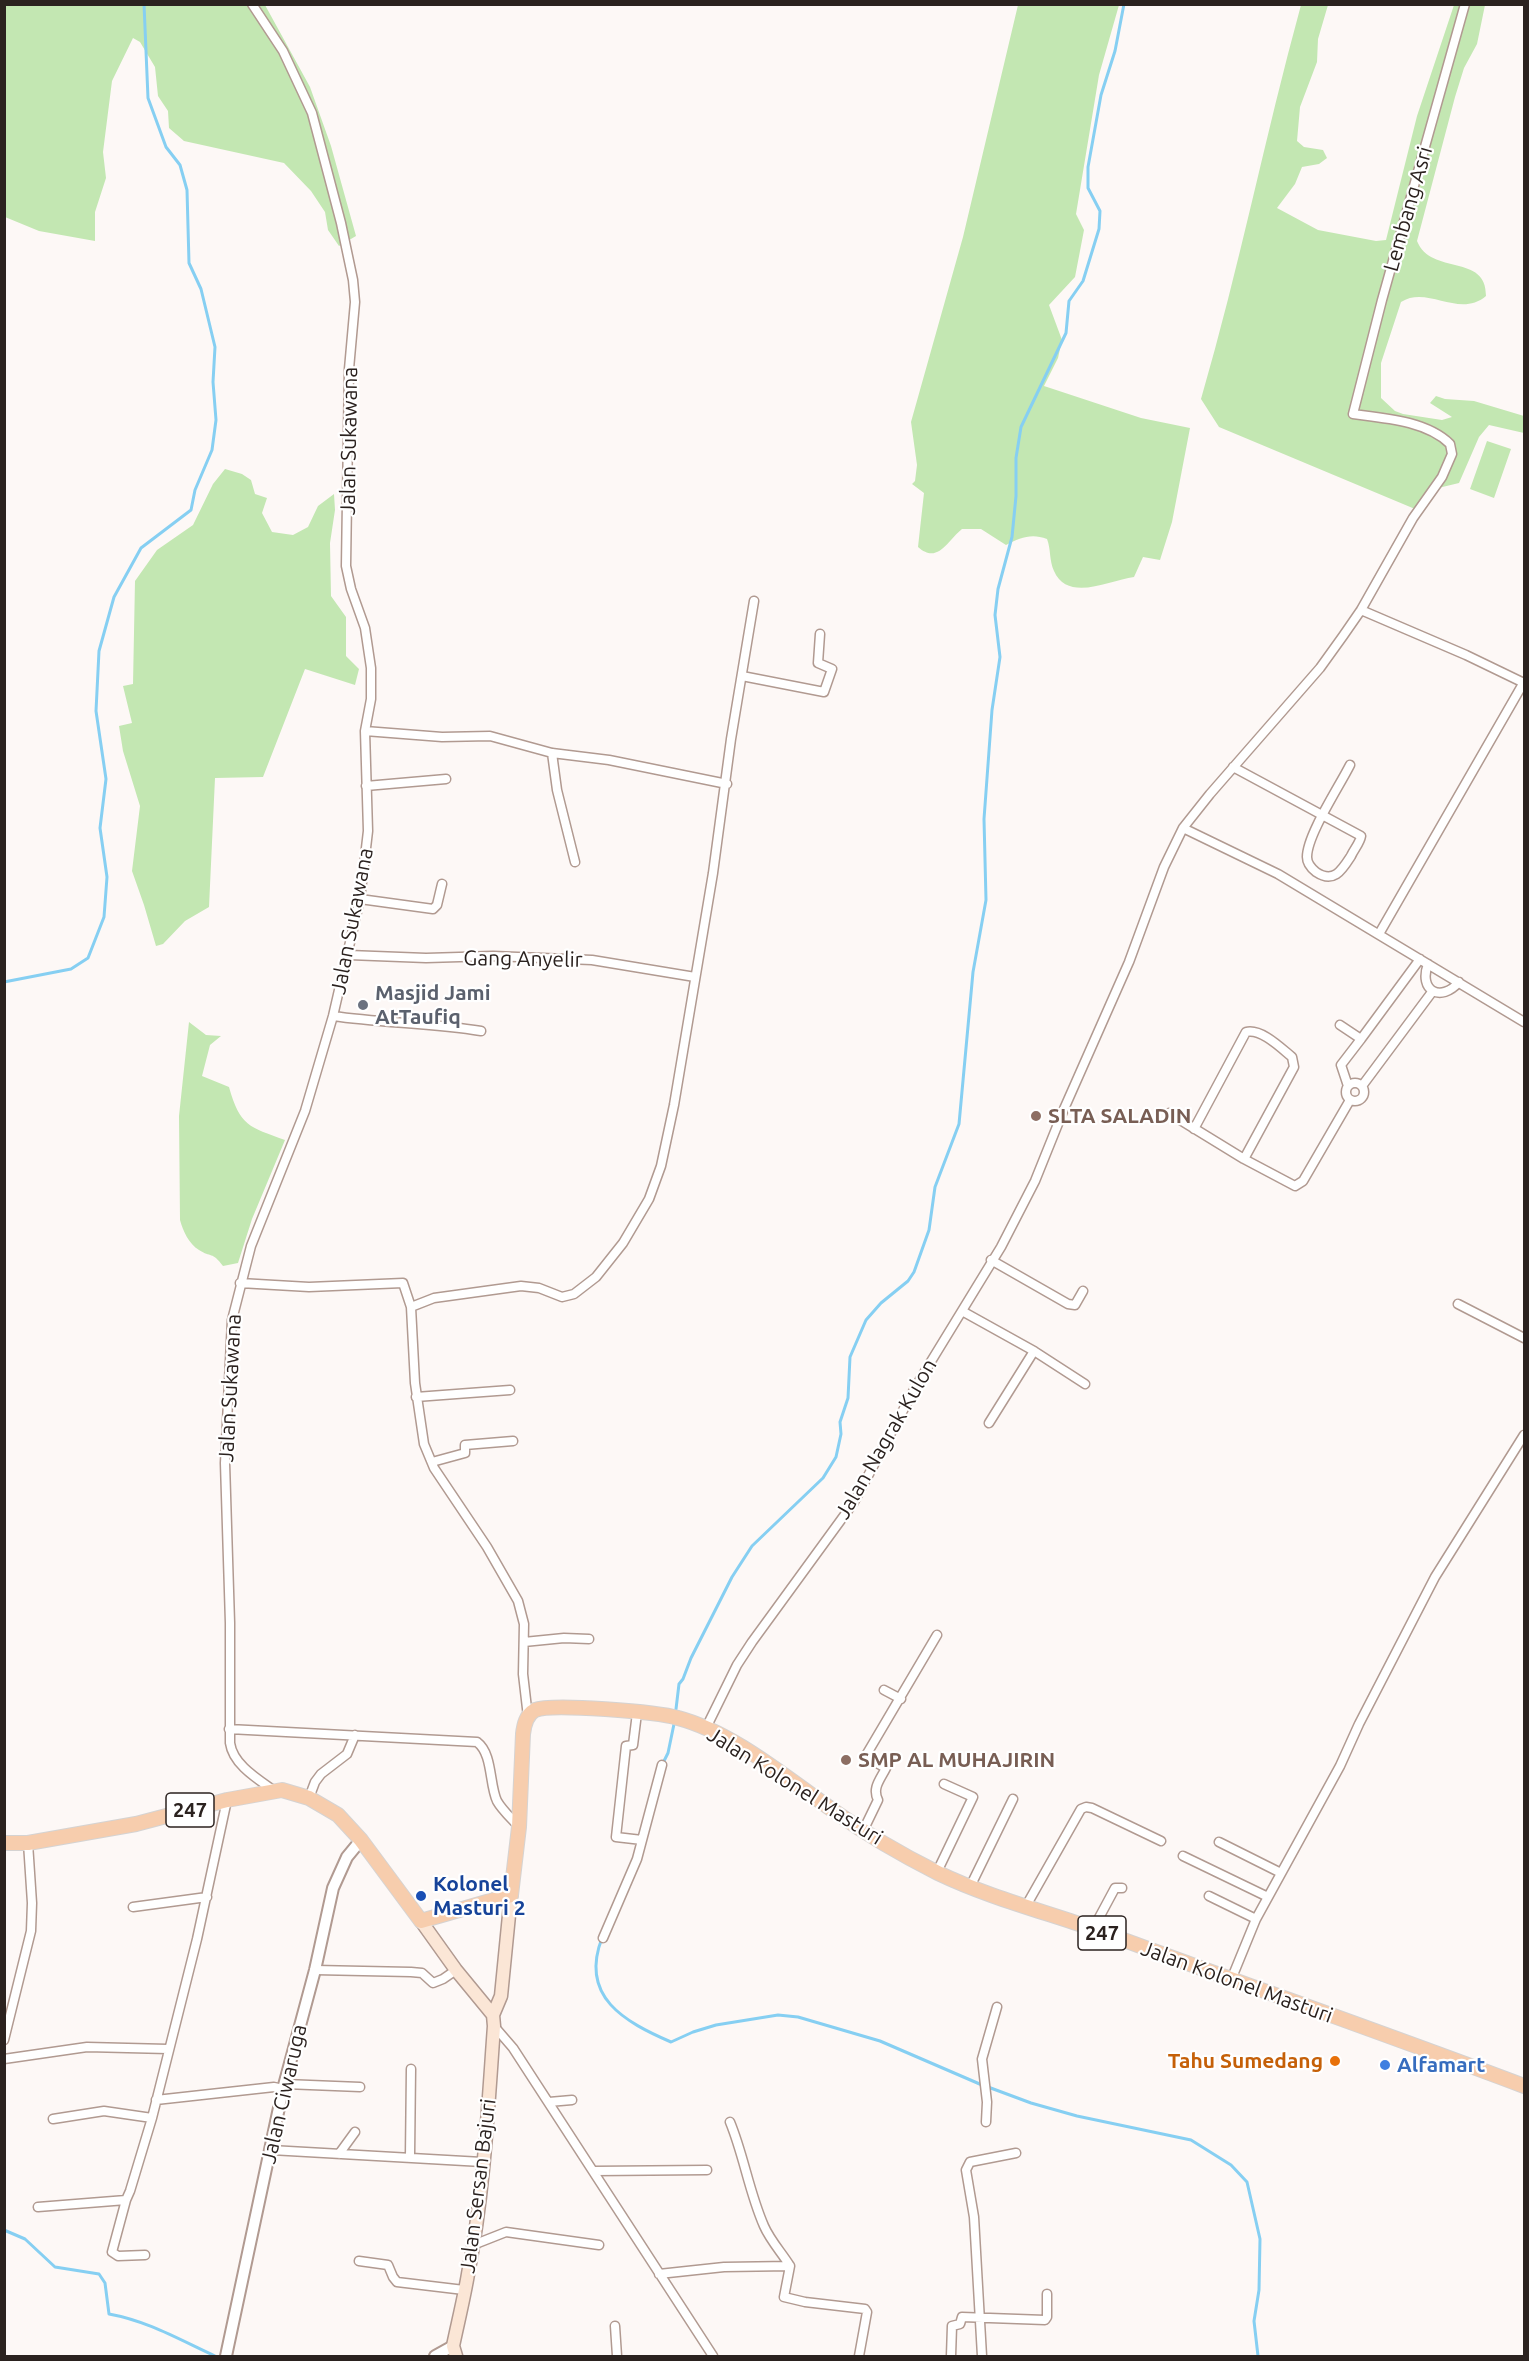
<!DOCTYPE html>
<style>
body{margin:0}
#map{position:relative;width:1529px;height:2361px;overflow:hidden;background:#fdf8f6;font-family:Ubuntu,sans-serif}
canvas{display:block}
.frame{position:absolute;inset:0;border:6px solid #2b221f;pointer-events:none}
</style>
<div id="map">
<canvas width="1529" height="2361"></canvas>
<div class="frame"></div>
</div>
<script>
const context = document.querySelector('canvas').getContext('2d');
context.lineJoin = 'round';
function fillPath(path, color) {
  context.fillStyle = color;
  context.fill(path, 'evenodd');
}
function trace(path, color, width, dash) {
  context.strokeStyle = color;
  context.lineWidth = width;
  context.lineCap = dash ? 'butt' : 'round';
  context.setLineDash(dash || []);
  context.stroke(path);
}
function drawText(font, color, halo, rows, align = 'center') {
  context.font = font + ' Ubuntu,sans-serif';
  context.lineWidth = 4.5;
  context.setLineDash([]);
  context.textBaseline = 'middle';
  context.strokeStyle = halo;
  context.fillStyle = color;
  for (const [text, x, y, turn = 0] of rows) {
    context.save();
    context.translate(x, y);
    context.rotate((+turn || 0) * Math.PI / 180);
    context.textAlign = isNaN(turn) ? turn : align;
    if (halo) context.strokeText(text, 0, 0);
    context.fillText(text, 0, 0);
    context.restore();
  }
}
fillPath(new Path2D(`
 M 4,5 L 265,5 L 310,87 L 331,146 L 356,236 L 339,246 L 328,230 L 325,212 L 311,191 L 284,163 L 184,141 L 169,128 L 168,111 L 158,96 L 155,67 L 140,42 L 133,38 L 112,81 L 103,152 L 106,178 L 95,212 L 95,241 L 39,231 L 5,217 Z
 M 1018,5 L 1119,5 L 1099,75 L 1076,214 L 1084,230 L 1075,277 L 1049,305 L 1062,340 L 1058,358 L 1044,386 L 1141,418 L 1190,428 L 1172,522 L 1160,560 L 1143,557 L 1134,577 C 1110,580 1068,603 1054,571 C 1049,560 1051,549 1047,539 C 1031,533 1020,538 1006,545 L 981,529 L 962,529 C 948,540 938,565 918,547 L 924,493 L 912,484 L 915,481 L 917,465 L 911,422 L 963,237 Z
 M 1301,5 L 1328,5 L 1318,39 L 1317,62 L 1300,107 L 1297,141 L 1304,147 L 1323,150 L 1327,158 L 1319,164 L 1302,167 L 1295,184 L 1277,208 L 1318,230 L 1376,241 L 1386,240 L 1417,116 L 1454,5 L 1485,5 L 1477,44 L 1464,68 L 1455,97 L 1417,241 C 1431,276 1487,253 1486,296 C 1459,319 1428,285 1401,302 L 1381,363 L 1381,398 L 1395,411 L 1403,414 L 1442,420 L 1452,417 L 1430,403 L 1436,396 L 1445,399 L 1474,401 L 1524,416 L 1524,433 L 1489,425 L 1479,437 L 1459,483 L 1430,490 L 1415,509 L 1219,427 L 1201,399 C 1239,269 1265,136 1301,5 Z
 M 1487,441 L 1511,449 L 1494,498 L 1470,489 Z
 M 225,469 L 242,474 L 251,480 L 255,494 L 267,498 L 262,513 L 272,532 L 293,535 L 308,527 L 318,506 L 334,494 L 335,510 L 330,543 L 331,596 L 346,617 L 346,656 L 359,669 L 355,685 L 305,669 L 263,777 L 215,778 L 209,907 L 185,921 L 163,944 L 156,946 L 144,905 L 132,871 L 140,806 L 123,751 L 119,726 L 132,723 L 123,686 L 133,684 L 135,581 L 157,550 L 193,525 L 213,484 Z
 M 189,1022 L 206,1035 L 221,1036 L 210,1045 L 202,1076 L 229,1087 C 240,1126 249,1127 285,1140 L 252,1219 L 238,1263 L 223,1266 C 212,1251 211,1258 199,1250 C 189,1244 183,1231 180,1220 L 179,1116 Z`), '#c3e7b2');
trace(new Path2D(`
 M 4,982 L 71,969 L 88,958 L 104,917 L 107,877 L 100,828 L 106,779 L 96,711 L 99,651 L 114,597 L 141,548 L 191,510 L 195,490 L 212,450 L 216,420 L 213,382 L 215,347 L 201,289 L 189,263 L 187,190 L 180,165 L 166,147 L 148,98 L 144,4
 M 676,1709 L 679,1684 L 683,1679 L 691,1658 L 732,1577 L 752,1546 L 823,1478 L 836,1457 L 841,1434 L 840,1422 L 848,1398 L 850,1357 L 866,1320 L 881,1303 L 908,1281 L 914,1272 L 929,1230 L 935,1187 L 959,1124 L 973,972 L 986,900 L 984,819 L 992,710 L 1000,657 L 995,615 L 998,589 L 1012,537 L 1016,496 L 1016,458 L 1021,427 L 1066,333 L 1069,301 L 1083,281 L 1099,229 L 1100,211 L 1088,188 L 1088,167 L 1101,95 L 1115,51 L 1124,4
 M 663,1763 L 668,1753 L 674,1724
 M 602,1938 C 579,1997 625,2022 671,2042 L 693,2032 L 716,2025 L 778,2015 L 798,2017 L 880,2041 L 982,2085
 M 988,2087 L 1031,2103 L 1077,2116 L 1191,2140 L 1231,2165 L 1247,2182 L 1260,2239 L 1259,2290 L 1254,2321 L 1258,2356
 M 4,2230 L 25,2239 L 55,2267 L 99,2274 L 105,2283 L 109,2314 C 148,2321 180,2340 215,2356`), '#86cff2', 3);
const minor = new Path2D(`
 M 252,4 L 283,51 L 312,113 L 341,223 L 353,280 L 355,302 L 349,369 L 346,566 L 351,589 L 365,628 L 371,668 L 371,699 L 365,731 L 368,831 L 360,899 L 333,1016 L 305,1111 L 251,1246 L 232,1320 L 225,1463 L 230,1623 L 230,1743 C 233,1764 256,1778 273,1790
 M 1361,610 L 1466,655 L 1524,683
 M 742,676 L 824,692 L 832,669 L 818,663 L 820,634
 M 365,731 L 442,737 L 490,736 L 552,753 L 609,760 L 727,784
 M 552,753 L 557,790 L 575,862
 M 1233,767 L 1361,836 C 1360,843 1354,849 1351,856 C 1342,870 1334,884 1316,872 C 1311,868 1307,864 1307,857 C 1307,835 1339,787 1350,765
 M 366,786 L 446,779
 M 1183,828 L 1278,874 L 1524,1022
 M 360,899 L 433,909 L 437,905 L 442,884
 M 1379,934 L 1524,682
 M 349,955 L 426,958 L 493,956 L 592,960 L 695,977
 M 1428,964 C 1418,991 1441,1003 1459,982
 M 333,1016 C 382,1023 432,1023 481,1031
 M 1340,1025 L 1361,1039 L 1420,959
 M1346 1092a9 9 0 1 1 18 0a9 9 0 1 1-18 0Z
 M 1348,1086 L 1341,1065 L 1361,1039
 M 1362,1086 L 1432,992
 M 1169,1113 L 1244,1159 L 1295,1186 L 1303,1181 L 1350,1100
 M 1194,1129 L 1246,1032 C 1261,1028 1281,1048 1292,1057 L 1294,1067 L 1244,1159
 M 991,1260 L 1068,1304 L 1075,1305 L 1083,1291
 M 240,1283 L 309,1287 L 403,1283 L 411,1307 L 415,1383 L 424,1444 L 434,1468 L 487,1547 L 518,1601 L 524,1624 L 523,1674 L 528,1717
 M 1458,1304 L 1524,1338
 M 411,1307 L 434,1298 L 521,1286 L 539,1288 L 562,1297 L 574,1294 L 596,1277 L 623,1243 L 649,1199 L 661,1166 L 674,1105 L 713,873 L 731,739 L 754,601
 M 962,1311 L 1034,1351 L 1085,1384
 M 416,1397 L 510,1390
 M 989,1423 L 1034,1351
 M 432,1462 L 465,1453 L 465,1445 L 513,1441
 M 524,1642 L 564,1638 L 589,1639
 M 884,1690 L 901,1699
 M 637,1713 L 633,1745 L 626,1746 L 616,1837 L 642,1840
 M 706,1728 L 737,1665 L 752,1642 L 854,1502 L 916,1386 L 1001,1247 L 1035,1181 L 1064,1109 L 1129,962 L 1164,867 L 1183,828 L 1210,794 L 1320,668 L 1343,636 L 1361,610 L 1413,518 L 1442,477 L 1452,454 L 1450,444 C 1427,421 1384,418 1353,414 L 1382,300 L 1465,4
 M 229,1729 L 477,1742 C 493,1754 489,1784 497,1801 C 502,1810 512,1819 519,1827
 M 309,1798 L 315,1782 L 321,1774 L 347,1754 L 355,1735
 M 863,1831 L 878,1800 C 872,1788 880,1780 886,1768 L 865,1757 L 937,1635
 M 1219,1842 L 1281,1873
 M 1183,1856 L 1268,1897
 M 937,1872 L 973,1797 L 944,1784
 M 970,1887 L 1013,1799
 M 1209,1896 L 1256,1919
 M 1026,1906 L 1081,1809 L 1086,1807 L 1092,1808 L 1161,1841
 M 133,1907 L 207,1897
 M 1093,1929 L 1115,1888 L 1122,1888
 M 603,1938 L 637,1859 L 662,1765
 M 315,1970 L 411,1972 L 422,1973 L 433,1983 L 443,1979 L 456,1970
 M 1231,1980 L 1256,1919 L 1340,1766 L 1359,1724 L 1435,1577 L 1524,1435
 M 494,2026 L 513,2048 L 713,2356
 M 4,2040 L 31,1931 L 32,1903 L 28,1843
 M 4,2059 L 87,2047 L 168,2049
 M 285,2084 L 360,2087
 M 156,2100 L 274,2087 L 283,2089
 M 549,2102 L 572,2100
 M 53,2119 L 104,2111 L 152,2118
 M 730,2122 C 744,2156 749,2192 764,2226 C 770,2240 782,2253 790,2266 L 784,2297 L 805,2302 L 865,2309 L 867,2312 L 859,2356
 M 986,2122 L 987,2102 L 982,2059 L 997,2007
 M 271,2150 L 482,2162
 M 339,2154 L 355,2132
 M 410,2156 L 411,2069
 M 594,2171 L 707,2170
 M 126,2200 L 112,2252 L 118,2256 L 145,2255
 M 38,2207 L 126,2200 L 130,2191 L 152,2118 L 197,1939 L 227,1800
 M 473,2245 L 506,2232 L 599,2245
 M 359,2261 L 388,2265 L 393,2277 L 397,2282 L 464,2290
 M 659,2274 L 724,2267 L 790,2266
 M 615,2326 L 617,2356
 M 951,2356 L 952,2326 L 960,2324 L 962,2317 L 1045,2320 L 1047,2317 L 1047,2294
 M 982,2356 L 974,2217 L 966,2170 L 970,2162 L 1016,2153`);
const tertiary = new Path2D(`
 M 226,2356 L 283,2089 L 315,1970 L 333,1888 L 347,1857 L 361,1840
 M 435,2356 L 453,2346`);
const secondary = new Path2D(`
 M 421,1921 L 456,1970 L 493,2015 L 494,2026 C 488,2108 484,2193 468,2274 C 464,2298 458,2322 453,2346 L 456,2356
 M 493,2015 L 501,1996 L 511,1895`);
const primary = new Path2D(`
 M 4,1843 L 28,1843 L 136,1824 L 227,1800 L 282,1790 L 309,1798 L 338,1815 L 361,1840 L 421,1921 L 511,1895 L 519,1827 L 523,1734 C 524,1725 526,1715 535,1710 C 552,1703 658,1712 678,1718 C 734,1733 786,1778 834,1811 C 866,1834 902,1855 938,1873 C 988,1897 1042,1911 1094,1929 C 1237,1982 1381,2032 1524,2086`);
trace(minor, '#b19a91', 11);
trace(tertiary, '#b19a91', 14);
trace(secondary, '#b19a91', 15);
trace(primary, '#d5d3d2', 16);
trace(minor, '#fff', 8);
trace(tertiary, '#fff', 10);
trace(secondary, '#fbe6d6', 12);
trace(primary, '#f7cdad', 14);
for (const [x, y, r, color] of [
 [363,1005,6,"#6b7280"],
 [1036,1116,6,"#8d6e63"],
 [846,1760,6,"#8d6e63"],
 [421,1896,6,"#1a4fb4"],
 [1335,2061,6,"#e8710a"],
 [1385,2065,6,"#3f7fe0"]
]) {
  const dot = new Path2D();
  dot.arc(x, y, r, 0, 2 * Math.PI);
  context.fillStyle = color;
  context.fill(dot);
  trace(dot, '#fff', 2);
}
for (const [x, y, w] of [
 [190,1810,48],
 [1102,1933,48]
]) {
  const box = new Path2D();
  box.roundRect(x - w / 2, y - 17, w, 34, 4.5);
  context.fillStyle = '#fff';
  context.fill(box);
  trace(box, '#2b221f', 1.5);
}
drawText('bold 20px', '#2b221f', null, [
 ["247",190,1810],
 ["247",1102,1933]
]);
drawText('21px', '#2b221f', '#fff', [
 ["Lembang Asri",1408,209,-74],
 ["Jalan Sukawana",349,441,-89],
 ["Jalan Sukawana",352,921,-79],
 ["Gang Anyelir",523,959,1],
 ["Jalan Sukawana",230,1388,-87],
 ["Jalan Nagrak Kulon",886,1439,-60],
 ["Jalan Kolonel Masturi",795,1786,32],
 ["Jalan Kolonel Masturi",1237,1982,20],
 ["Jalan Ciwaruga",284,2094,-77],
 ["Jalan Sersan Bajuri",478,2186,-83]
]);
drawText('bold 21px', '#5b616d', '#fff', [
 ["Masjid Jami",375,993],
 ["AtTaufiq",375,1017]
], 'left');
drawText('bold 21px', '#785e54', '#fff', [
 ["SLTA SALADIN",1048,1116],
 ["SMP AL MUHAJIRIN",858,1760]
], 'left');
drawText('bold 21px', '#164399', '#fff', [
 ["Kolonel",433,1884],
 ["Masturi 2",433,1908]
], 'left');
drawText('bold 21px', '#c56008', '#fff', [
 ["Tahu Sumedang",1323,2061]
], 'right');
drawText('bold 21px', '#366cbe', '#fff', [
 ["Alfamart",1397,2065]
], 'left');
</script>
